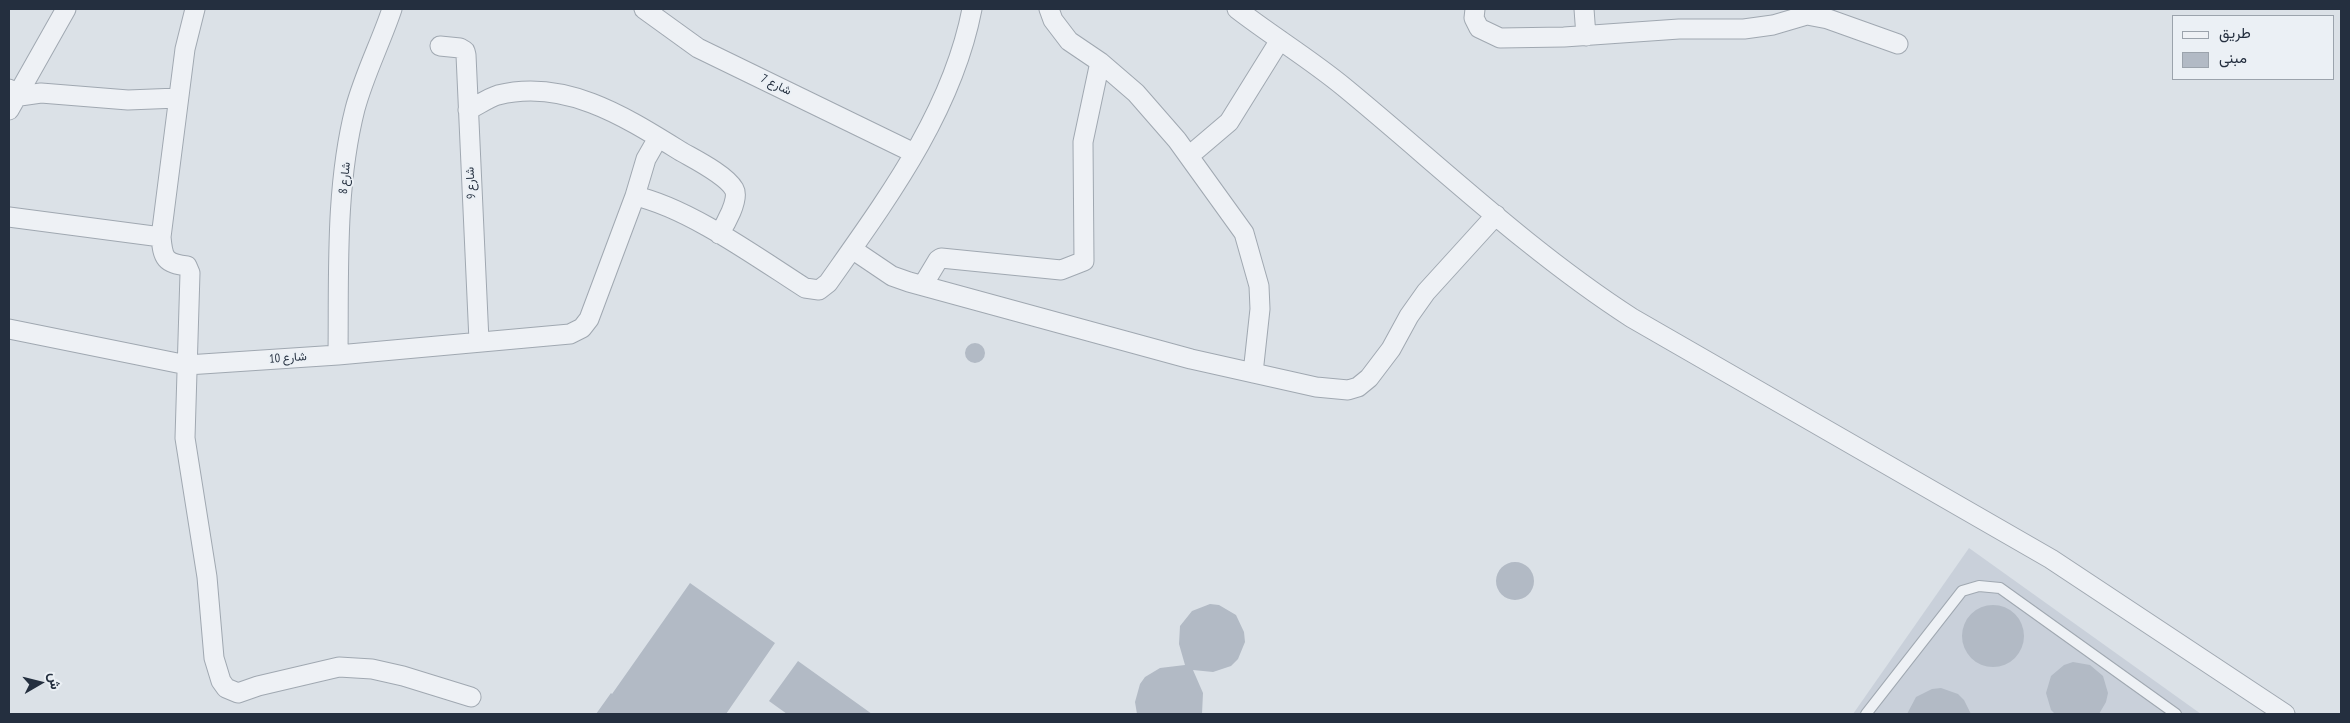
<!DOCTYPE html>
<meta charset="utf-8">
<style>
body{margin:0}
#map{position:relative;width:2350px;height:723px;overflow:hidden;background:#dbe1e7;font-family:"PT Sans Narrow",Vazirmatn,sans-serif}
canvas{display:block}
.frame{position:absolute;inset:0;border:10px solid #242f3f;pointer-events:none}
.legend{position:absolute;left:2172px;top:15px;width:162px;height:65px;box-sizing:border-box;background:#ebf0f5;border:1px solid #9ba3ac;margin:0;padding:6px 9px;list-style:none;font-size:15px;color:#242f3f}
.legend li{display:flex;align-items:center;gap:10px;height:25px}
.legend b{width:25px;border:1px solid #9ba3ac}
.north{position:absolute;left:15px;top:658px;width:50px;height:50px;-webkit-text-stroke:4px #ebf0f5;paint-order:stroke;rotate:82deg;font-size:14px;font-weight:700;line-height:20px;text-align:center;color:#242f3f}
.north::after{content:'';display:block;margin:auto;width:18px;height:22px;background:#242f3f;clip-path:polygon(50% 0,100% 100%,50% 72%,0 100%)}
</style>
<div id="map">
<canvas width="2350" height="723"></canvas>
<div class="frame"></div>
<ul class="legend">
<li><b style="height:6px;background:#eef1f5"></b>طريق</li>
<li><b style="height:14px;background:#b2bac5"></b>مبنى</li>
</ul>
<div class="north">ش</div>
</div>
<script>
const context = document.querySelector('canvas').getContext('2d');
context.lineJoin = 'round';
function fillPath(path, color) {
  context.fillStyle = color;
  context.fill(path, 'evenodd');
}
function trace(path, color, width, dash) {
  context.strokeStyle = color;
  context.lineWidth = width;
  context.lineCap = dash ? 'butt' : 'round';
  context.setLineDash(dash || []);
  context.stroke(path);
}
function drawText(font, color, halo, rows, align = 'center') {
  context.font = font + ' "PT Sans Narrow",Vazirmatn,sans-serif';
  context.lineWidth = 4;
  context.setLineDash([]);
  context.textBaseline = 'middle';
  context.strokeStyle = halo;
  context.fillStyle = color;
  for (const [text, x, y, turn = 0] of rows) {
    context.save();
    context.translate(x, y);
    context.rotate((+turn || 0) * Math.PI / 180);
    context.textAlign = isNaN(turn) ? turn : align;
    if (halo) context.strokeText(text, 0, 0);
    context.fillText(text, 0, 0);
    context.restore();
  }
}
fillPath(new Path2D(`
 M 1969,548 L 2201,714 L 1853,714 Z`), '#c9d0da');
fillPath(new Path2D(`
 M965 353a10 10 0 1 1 20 0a10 10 0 1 1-20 0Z
 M1496 581a19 19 0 1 1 38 0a19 19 0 1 1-38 0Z
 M 690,583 L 775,643 L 726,714 L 596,714 L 611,693 L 612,694 Z
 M 1210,604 L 1219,605 L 1236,615 L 1244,632 L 1245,642 L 1238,659 L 1231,666 L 1213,672 L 1193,670 L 1203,693 L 1202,714 L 1137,714 L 1135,702 L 1140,684 L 1145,677 L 1160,668 L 1185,665 L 1179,644 L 1180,626 L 1192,611 Z
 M1962 636a31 31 0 1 1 62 0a31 31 0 1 1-62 0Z
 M 798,661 L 872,714 L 787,714 L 769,701 Z
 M 2073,662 L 2090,665 L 2103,676 L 2108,693 L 2106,702 L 2099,714 L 2055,714 L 2051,710 L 2046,693 L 2051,676 L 2064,665 Z
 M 1941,688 L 1958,694 L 1964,700 L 1971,714 L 1907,714 L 1916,697 L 1932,689 Z`), '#b2bac5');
const service = new Path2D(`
 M 1866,714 L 1962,591 L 1979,586 L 2000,588 L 2176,714`);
const minor = new Path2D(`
 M 195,9 L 185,49 L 161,237 C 163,259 165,263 187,266 L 190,273 L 185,438 L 207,577 L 214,658 L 221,681 L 226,688 L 238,693 L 258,686 L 339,667 L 372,669 L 403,676 L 471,697
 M 644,9 L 698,48 L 914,153
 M 1049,9 L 1053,20 L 1069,41 L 1100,62 L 1136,93 L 1177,140 L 1244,233 L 1259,286 L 1260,309 L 1253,373
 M 1237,9 C 1272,36 1310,59 1344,87 C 1439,165 1528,251 1632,318 L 2051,559 L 2285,714
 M 1475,9 L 1474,18 L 1479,28 L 1500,38 L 1564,37 L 1679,29 L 1744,29 L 1773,25 L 1807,15 L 1828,19 L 1898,44
 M 1584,9 L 1586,36
 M 440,46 L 460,48 L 465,51 L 466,55 L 479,341
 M 9,89 L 20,96 L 41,93 L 128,100 L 178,98
 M 9,110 L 66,9
 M 468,110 C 477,106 488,98 498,95 C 566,78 627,118 682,152 C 696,160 726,175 734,189 C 740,199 725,225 719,234
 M 1189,156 L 1229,122 L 1280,40
 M 635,196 L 646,159 L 658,138
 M 9,217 L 161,237
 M 852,249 L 892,276 L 909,282 L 1191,359 L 1316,387 L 1348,390 L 1358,387 L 1369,378 L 1391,349 L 1409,316 L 1426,292 L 1496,215
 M 923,285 L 938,260 L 941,258 L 1061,270 L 1084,261 L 1083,142 L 1100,62
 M 9,329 L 187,365 L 338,355 L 570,334 L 582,328 L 589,319 L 635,196 C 689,208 758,258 805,288 L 819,290 L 828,283 C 887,199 952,112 972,9
 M 338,355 C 339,274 335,188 355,109 C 364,75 381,42 392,9`);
trace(service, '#a0a8b1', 12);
trace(minor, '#a0a8b1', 21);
trace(service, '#eef1f5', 10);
trace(minor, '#eef1f5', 19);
drawText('12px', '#242f3f', '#ebf0f5', [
 ["شارع 7",776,85,26],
 ["شارع 8",345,178,-84],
 ["شارع 9",471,183,-93],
 ["شارع 10",288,358,-4]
]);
</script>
